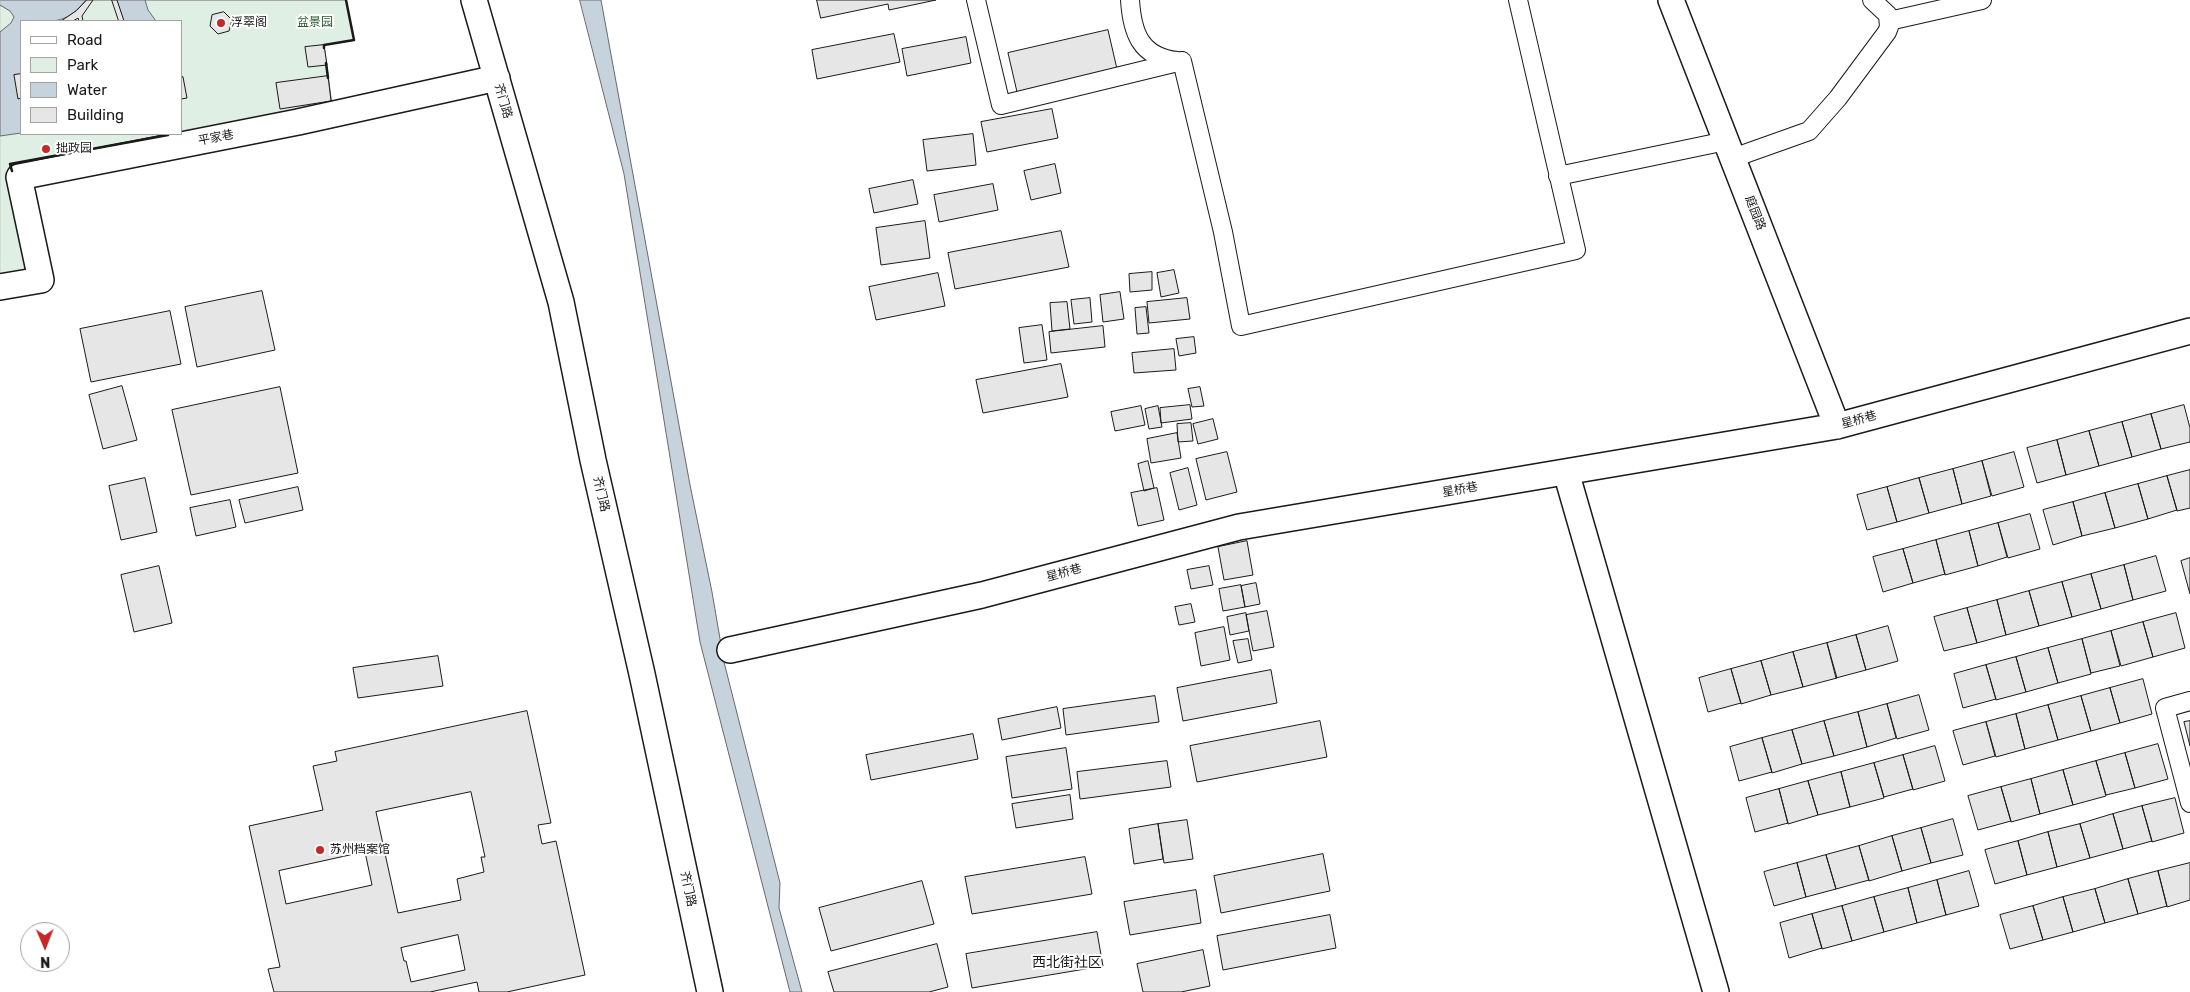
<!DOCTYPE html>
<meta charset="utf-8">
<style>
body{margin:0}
#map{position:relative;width:2190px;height:992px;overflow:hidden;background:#fff;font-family:Rubik,sans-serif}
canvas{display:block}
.legend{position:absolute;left:20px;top:20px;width:162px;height:115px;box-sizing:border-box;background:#fff;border:1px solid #a3a3a3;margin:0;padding:6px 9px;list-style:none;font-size:15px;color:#1a1a1a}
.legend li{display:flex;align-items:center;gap:10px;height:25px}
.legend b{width:25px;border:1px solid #a3a3a3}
.north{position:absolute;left:20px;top:922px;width:50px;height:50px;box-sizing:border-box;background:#fff;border:1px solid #a3a3a3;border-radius:50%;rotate:179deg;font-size:14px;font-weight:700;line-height:20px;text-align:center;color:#1a1a1a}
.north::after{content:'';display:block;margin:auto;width:18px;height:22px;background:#c62828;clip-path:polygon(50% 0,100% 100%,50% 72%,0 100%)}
</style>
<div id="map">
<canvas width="2190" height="992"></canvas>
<ul class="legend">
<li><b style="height:6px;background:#fff"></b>Road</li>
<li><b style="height:14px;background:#e0efe3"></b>Park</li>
<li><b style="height:14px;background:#c6d2dc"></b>Water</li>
<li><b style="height:14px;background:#e6e6e6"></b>Building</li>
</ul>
<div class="north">N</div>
</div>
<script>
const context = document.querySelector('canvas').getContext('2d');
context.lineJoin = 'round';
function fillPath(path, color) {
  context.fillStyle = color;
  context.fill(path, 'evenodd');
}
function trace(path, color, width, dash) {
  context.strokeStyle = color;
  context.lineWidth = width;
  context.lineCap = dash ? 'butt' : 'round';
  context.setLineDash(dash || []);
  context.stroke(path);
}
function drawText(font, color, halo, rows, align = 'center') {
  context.font = font + ' Rubik,"Noto Sans SC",sans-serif';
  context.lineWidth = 4;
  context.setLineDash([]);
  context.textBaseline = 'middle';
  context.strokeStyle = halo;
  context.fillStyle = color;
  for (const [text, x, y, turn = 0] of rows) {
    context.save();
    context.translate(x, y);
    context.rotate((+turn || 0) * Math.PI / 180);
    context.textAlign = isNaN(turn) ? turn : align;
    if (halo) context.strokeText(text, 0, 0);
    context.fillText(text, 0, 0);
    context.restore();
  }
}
const green = new Path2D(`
 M 0,0 L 346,0 L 354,40 L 324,45 L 332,105 L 181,133 L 181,21 L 21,21 L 21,134 L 175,134 L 10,164 L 32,273 L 0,279 Z`);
fillPath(green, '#e0efe3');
trace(green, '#6a6a6a', 1);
const water = new Path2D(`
 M 0,0 L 86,0 C 65,26 52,21 21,21 L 21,133 L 0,136 L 0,32 L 11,23 L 14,17 L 10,11 L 0,5 Z
 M 117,0 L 145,0 L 148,10 L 156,21 L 124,21 Z
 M 580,0 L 601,0 L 690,485 L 712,592 L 724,662 L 780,883 L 779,908 L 802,992 L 790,992 L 700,642 L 624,174 Z`);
fillPath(water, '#c6d2dc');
trace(water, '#6a6a6a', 1);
const building = new Path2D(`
 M 87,0 L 93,0 L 82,16 L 83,21 L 79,21 L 78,18 L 73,21 L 61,21 L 76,11 Z
 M 112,0 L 117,0 L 124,21 L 119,21 Z
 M 817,0 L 936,0 L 889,10 L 888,4 L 821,18 Z
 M 224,12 L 232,20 L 229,31 L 218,34 L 210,26 L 212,15 Z
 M 1108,30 L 1117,69 L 1017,92 L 1008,53 Z
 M 894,34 L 900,62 L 817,79 L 812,50 Z
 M 966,37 L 971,63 L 907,76 L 902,49 Z
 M 324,45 L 327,65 L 308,67 L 305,47 Z
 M 21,74 L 21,98 L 18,99 L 14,75 Z
 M 328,76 L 331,101 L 280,109 L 276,83 Z
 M 183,77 L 187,98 L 181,99 L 181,78 Z
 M 1052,109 L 1058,138 L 987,152 L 981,122 Z
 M 973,134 L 976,165 L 927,171 L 923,140 Z
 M 1055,164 L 1061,193 L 1031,200 L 1024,171 Z
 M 913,180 L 918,204 L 874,213 L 869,189 Z
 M 993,184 L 998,210 L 939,222 L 934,195 Z
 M 925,221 L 930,258 L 881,265 L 876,228 Z
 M 1061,231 L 1069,267 L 955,289 L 948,253 Z
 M 1174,270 L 1179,293 L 1161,297 L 1157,273 Z
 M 1152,272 L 1152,290 L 1130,292 L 1129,274 Z
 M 938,273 L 945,306 L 876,320 L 869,287 Z
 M 262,291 L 275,350 L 197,367 L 185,307 Z
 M 1120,292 L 1124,319 L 1103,322 L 1100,295 Z
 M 1090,298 L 1092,322 L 1074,324 L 1071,300 Z
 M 1187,298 L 1190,319 L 1149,323 L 1147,302 Z
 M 1067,302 L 1070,329 L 1052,331 L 1050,303 Z
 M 1146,307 L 1149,333 L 1137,334 L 1135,308 Z
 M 170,311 L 181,364 L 91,382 L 80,329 Z
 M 1042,325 L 1047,360 L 1024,363 L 1019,328 Z
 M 1103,326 L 1105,347 L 1051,353 L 1049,332 Z
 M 1194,337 L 1196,353 L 1179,356 L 1176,339 Z
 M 1174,349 L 1176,370 L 1134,373 L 1132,353 Z
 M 1061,364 L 1068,397 L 983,413 L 976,380 Z
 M 122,386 L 137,440 L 103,449 L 89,395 Z
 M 280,387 L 298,473 L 191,495 L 172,410 Z
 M 1200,387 L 1204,406 L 1192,407 L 1188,389 Z
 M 1190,405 L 1192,419 L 1161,423 L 1160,408 Z
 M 2184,405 L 2190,428 L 2190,442 L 2161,449 L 2151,414 Z
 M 1141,406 L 1145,425 L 1115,431 L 1111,412 Z
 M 1158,406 L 1162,427 L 1149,429 L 1145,409 Z
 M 2151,414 L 2161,449 L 2132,457 L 2122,422 Z
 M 1213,419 L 1218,439 L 1198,444 L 1193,424 Z
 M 2122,422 L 2132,457 L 2099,466 L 2089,431 Z
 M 1191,423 L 1193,441 L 1178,442 L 1177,424 Z
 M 2089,431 L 2099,466 L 2066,475 L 2057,440 Z
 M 1177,433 L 1181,458 L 1151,463 L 1147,439 Z
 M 2057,440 L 2066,475 L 2037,483 L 2027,448 Z
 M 1227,452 L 1237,492 L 1206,500 L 1196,459 Z
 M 2014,452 L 2024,487 L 1992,496 L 1982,461 Z
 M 1148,461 L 1154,488 L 1144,491 L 1138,464 Z
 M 1982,461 L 1991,496 L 1962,504 L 1953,469 Z
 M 1188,468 L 1197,505 L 1179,510 L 1170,473 Z
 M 1953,469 L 1962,504 L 1929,513 L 1919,478 Z
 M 2190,470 L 2190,508 L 2177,511 L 2167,476 Z
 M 2167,476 L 2177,510 L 2148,519 L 2138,484 Z
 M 145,478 L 157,532 L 121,540 L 109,486 Z
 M 1919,478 L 1929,513 L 1897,522 L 1887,487 Z
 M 2138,484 L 2148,519 L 2115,528 L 2105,493 Z
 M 298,487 L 303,510 L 245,523 L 239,500 Z
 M 1887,487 L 1897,522 L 1867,530 L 1857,495 Z
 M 1157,488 L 1164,520 L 1138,526 L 1131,493 Z
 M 2105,493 L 2115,528 L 2082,536 L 2073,502 Z
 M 230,500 L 236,527 L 196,536 L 190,508 Z
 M 2073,502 L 2082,536 L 2053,545 L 2043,510 Z
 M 2030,514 L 2040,549 L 2008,558 L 1998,523 Z
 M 1998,523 L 2007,557 L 1978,566 L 1969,531 Z
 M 1969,531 L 1978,566 L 1945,575 L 1936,540 Z
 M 1936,540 L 1945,574 L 1913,583 L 1903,549 Z
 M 1247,541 L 1253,575 L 1224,580 L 1218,547 Z
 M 1903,549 L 1913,583 L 1883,592 L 1873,557 Z
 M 2156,556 L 2166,591 L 2133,600 L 2124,565 Z
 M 2190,558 L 2190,594 L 2181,561 Z
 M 2124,565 L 2133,600 L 2101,609 L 2091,574 Z
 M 159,566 L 172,623 L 134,632 L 121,575 Z
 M 1209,566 L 1213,585 L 1191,589 L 1187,570 Z
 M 2091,574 L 2101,609 L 2072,617 L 2062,582 Z
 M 2062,582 L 2072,617 L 2039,626 L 2029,591 Z
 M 1256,583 L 1260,604 L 1245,607 L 1241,586 Z
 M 1241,585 L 1245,607 L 1223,611 L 1219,589 Z
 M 2029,591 L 2039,626 L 2006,635 L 1997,600 Z
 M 1997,600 L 2006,635 L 1977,643 L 1967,608 Z
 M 1191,604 L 1195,622 L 1179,625 L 1175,607 Z
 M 1967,608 L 1977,643 L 1944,651 L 1934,617 Z
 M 1267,611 L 1274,647 L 1253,651 L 1246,615 Z
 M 1246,613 L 1249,631 L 1230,635 L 1227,617 Z
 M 2176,613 L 2185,648 L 2153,657 L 2143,622 Z
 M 2143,622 L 2153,657 L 2121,666 L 2111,631 Z
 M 1888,626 L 1898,661 L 1866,670 L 1856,635 Z
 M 1224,627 L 1230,660 L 1201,666 L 1195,633 Z
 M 2111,631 L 2120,666 L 2091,673 L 2082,639 Z
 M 1856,635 L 1866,670 L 1836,678 L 1827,643 Z
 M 1248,639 L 1252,660 L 1238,663 L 1233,641 Z
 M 2082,639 L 2091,674 L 2058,683 L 2048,648 Z
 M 1827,643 L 1837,678 L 1803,687 L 1793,652 Z
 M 2048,648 L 2058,683 L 2026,692 L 2016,657 Z
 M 1793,652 L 1803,687 L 1771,695 L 1761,661 Z
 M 438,656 L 443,686 L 358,698 L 353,668 Z
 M 2016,657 L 2026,692 L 1996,700 L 1986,665 Z
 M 1761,661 L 1771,695 L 1741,704 L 1731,669 Z
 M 1986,665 L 1996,699 L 1963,708 L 1954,674 Z
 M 1731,669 L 1741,703 L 1708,712 L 1699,678 Z
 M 1271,670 L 1277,703 L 1183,721 L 1177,688 Z
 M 2143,679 L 2152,714 L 2120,723 L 2110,688 Z
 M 2110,688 L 2120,723 L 2091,731 L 2081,696 Z
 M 1919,695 L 1929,730 L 1897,739 L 1887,704 Z
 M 1155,696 L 1159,722 L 1066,735 L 1063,709 Z
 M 2081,696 L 2091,731 L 2058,740 L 2048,705 Z
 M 1887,704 L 1896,738 L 1867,747 L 1858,712 Z
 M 2048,705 L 2058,740 L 2025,749 L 2016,714 Z
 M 1057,707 L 1061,728 L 1002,740 L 998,719 Z
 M 527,711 L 551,823 L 538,825 L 542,844 L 556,841 L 585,975 L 507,992 L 479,992 L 477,982 L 430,992 L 274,992 L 268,969 L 280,967 L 249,826 L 323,810 L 313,766 L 337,761 L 335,752 ZM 471,792 L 485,857 L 481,857 L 484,872 L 457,879 L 461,900 L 398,913 L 376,812 ZM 365,852 L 372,885 L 286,904 L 279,871 ZM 458,935 L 465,970 L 411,982 L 406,961 L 404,961 L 401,948 Z
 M 1858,712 L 1867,747 L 1834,756 L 1824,721 Z
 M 2016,714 L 2025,749 L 1996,757 L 1986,722 Z
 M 1320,721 L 1327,757 L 1197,782 L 1190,746 Z
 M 1824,721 L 1834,756 L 1802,764 L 1792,730 Z
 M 2190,721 L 2190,746 L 2184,722 Z
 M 1986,722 L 1995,756 L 1963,765 L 1953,731 Z
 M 1792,730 L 1802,764 L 1772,773 L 1762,738 Z
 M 973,734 L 978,759 L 871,780 L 866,755 Z
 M 1762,738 L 1772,772 L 1739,781 L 1730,747 Z
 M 2158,744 L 2168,779 L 2135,788 L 2125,753 Z
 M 1935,746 L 1945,781 L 1913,790 L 1903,755 Z
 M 1066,748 L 1072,789 L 1012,798 L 1006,757 Z
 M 2125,753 L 2135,788 L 2106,795 L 2096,761 Z
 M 1903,755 L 1913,789 L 1884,797 L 1874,763 Z
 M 1167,761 L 1171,787 L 1080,799 L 1077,772 Z
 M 2096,761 L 2106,796 L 2073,805 L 2063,770 Z
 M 1874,763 L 1884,798 L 1850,807 L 1841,772 Z
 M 2063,770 L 2073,805 L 2040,814 L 2031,779 Z
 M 1841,772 L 1850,807 L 1818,815 L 1808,781 Z
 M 2031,779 L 2040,814 L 2011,822 L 2001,787 Z
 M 1808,781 L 1818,815 L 1788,824 L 1779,789 Z
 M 2001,787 L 2011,821 L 1978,830 L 1968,796 Z
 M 1779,789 L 1788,823 L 1755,832 L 1746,798 Z
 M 1070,795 L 1073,819 L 1016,828 L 1012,804 Z
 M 2175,798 L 2184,833 L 2152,842 L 2142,806 Z
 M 2142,806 L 2152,841 L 2123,849 L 2113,814 Z
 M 2113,814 L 2123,849 L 2090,858 L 2080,824 Z
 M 1953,819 L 1963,855 L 1931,863 L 1921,828 Z
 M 1187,820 L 1193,859 L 1164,863 L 1158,824 Z
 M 1158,824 L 1163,859 L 1134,864 L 1129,829 Z
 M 2080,824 L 2090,858 L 2057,867 L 2048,832 Z
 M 1921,828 L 1931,863 L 1902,871 L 1892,836 Z
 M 2048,832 L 2057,867 L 2027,875 L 2018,841 Z
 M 1892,836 L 1902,871 L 1869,881 L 1859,846 Z
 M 2018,841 L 2027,875 L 1995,884 L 1985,850 Z
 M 1859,846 L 1869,880 L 1836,889 L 1826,855 Z
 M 1323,854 L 1330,891 L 1221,913 L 1214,876 Z
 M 1826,855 L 1836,889 L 1806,897 L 1797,863 Z
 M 1085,857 L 1092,894 L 972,914 L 965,877 Z
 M 1797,863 L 1806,897 L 1774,906 L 1764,872 Z
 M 2190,863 L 2190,900 L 2167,907 L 2158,871 Z
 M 1969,871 L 1979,906 L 1946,915 L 1937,880 Z
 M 2158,871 L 2167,906 L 2138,914 L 2128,879 Z
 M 2128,879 L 2138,914 L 2105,923 L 2095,889 Z
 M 1937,880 L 1946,915 L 1917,923 L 1908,888 Z
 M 922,881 L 934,924 L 831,951 L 819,908 Z
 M 1908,888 L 1917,923 L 1884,932 L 1874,897 Z
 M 2095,889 L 2105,923 L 2073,932 L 2063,897 Z
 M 1196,890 L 1201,923 L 1130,935 L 1124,902 Z
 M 1874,897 L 1884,932 L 1852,941 L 1842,906 Z
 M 2063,897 L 2073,932 L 2043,940 L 2033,906 Z
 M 1842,906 L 1852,941 L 1822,949 L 1812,914 Z
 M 2033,906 L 2043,940 L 2010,949 L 2000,915 Z
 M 1812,914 L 1822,948 L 1789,958 L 1780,923 Z
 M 1330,915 L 1336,948 L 1223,970 L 1217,936 Z
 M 1097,932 L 1103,966 L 972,988 L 966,954 Z
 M 937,944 L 948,987 L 929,992 L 834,992 L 828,972 Z
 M 1203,950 L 1210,986 L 1181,992 L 1143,992 L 1137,964 Z`);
fillPath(building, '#e6e6e6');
trace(building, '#1a1a1a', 1);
const street = new Path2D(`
 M 976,0 L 1001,105 L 1182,61
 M 1130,0 C 1132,32 1140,57 1177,61
 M 1889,21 L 1982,0
 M 1182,61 L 1223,232 L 1241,326 L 1576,250 L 1518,0
 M 1733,158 L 1809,131 L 1838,98 L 1887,32 L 1889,27 L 1888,15 L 1872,0
 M 1558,176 L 1726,141
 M 2190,701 L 2165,708 L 2190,803`);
const secondary = new Path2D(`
 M 474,0 L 561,302 L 593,460 L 642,674 L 710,992
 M 1671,0 L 1837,426
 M 0,287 L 41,280 L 19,177 L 298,122 L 497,78
 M 1566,472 L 1716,992
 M 730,650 L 982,595 L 1239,527 L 1837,426 L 2190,331`);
trace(street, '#1a1a1a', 20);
trace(secondary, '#1a1a1a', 28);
trace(street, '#fff', 18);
trace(secondary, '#fff', 25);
trace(new Path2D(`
 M 324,48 L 324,45 L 354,40 L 346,0
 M 326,63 L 328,78
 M 12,171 L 10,164 L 168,135`), '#1a1a1a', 2.5);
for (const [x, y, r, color] of [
 [221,23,5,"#c62828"],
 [46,149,5,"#c62828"],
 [320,850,5,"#c62828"]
]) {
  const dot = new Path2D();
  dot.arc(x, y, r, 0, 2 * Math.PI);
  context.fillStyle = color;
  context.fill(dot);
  trace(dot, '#fff', 2);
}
drawText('12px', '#1a1a1a', '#fff', [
 ["浮翠阁",231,23],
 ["拙政园",56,149],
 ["苏州档案馆",330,850]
], 'left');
drawText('12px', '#2b5a34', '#fff', [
 ["盆景园",315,23]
]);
drawText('12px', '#1a1a1a', '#fff', [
 ["齐门路",503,101,74],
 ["平家巷",216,138,-11],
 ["庭园路",1755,213,69],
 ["星桥巷",1859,420,-15],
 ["星桥巷",1460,490,-10],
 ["齐门路",601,494,77],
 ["星桥巷",1064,573,-15],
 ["齐门路",688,889,78]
]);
drawText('14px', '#1a1a1a', '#fff', [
 ["西北街社区",1067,963]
]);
</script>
